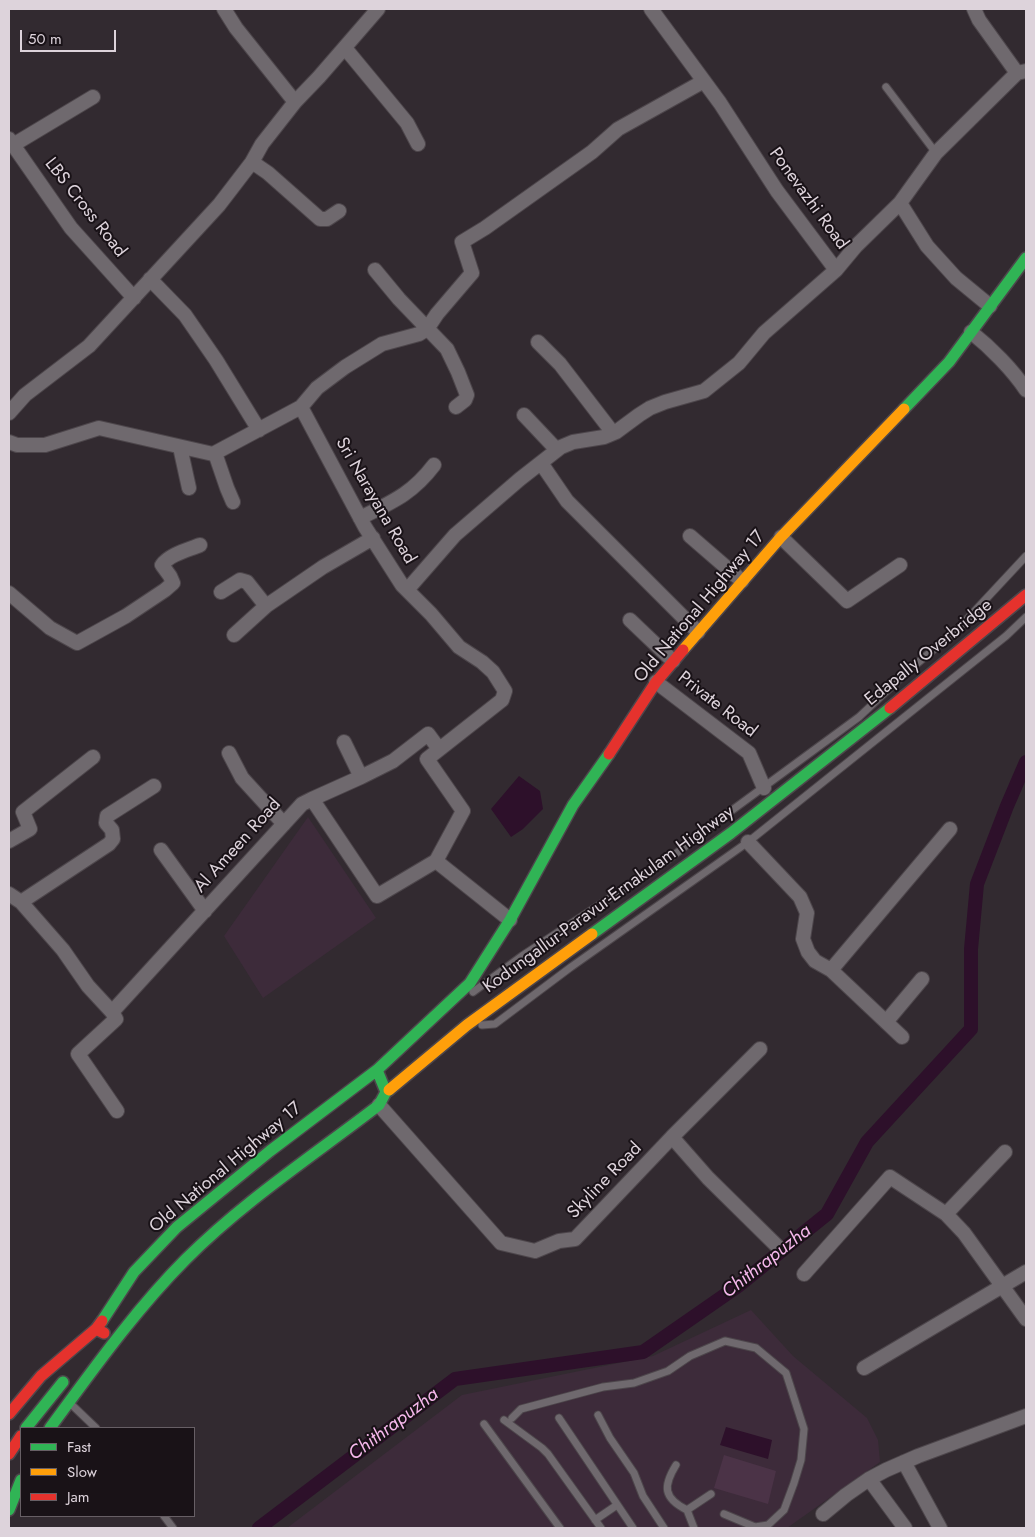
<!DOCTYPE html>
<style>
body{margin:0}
#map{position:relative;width:1035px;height:1537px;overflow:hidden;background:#322a30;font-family:Jost,sans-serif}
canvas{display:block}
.frame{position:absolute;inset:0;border:10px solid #ddd3db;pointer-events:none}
.legend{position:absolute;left:20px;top:1427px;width:175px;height:90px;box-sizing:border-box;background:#191217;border:1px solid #675f65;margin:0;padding:6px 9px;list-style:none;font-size:15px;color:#ddd3db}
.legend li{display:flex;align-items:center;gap:10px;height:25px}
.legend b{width:25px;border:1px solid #675f65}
.scale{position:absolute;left:20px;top:30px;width:96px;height:22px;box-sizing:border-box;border:2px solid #ddd3db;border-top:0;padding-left:6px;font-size:15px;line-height:18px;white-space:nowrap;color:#ddd3db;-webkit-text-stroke:4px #191217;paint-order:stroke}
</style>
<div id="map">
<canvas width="1035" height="1537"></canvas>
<div class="frame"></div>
<ul class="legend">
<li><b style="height:6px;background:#30b455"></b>Fast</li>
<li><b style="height:6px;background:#ff9f0a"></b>Slow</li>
<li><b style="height:6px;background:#e5322d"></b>Jam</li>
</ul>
<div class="scale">50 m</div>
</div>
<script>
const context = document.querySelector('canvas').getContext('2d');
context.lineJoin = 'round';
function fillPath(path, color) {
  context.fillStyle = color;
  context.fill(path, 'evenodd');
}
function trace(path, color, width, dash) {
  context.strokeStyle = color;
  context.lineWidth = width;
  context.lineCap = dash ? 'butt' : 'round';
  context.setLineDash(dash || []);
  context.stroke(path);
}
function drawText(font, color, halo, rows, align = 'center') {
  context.font = font + ' Jost,sans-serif';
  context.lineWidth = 4;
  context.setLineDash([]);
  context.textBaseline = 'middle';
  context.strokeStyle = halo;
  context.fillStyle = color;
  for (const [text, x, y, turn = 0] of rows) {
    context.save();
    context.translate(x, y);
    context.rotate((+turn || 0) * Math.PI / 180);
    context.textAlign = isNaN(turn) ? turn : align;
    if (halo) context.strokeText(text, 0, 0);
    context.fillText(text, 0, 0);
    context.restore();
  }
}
fillPath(new Path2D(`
 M 308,817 L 376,918 L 263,998 L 224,936 Z
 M 751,1310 L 793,1356 L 867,1418 L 878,1440 L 880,1462 L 787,1528 L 287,1528 L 462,1395 L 653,1356 Z`), '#3d2b3a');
fillPath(new Path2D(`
 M 724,1455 L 776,1471 L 768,1504 L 714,1488 Z`), '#4b3347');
fillPath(new Path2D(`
 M 519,776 L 540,791 L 543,809 L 523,829 L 511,837 L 491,809 Z
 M 726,1427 L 772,1440 L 768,1459 L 720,1445 Z`), '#2d102a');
trace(new Path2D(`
 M 259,1528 L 455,1379 L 643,1352 L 738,1286 L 827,1214 L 867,1142 L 971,1029 L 971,949 L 977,884 L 1007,806 L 1026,762`), '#2d102a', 14);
const lane = new Path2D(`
 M 886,87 L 936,153
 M 473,992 L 522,956 L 669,859 L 716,822 L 859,717 L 908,671 L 957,630 L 1026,556
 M 482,1025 L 495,1024 L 571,967 L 748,842 L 927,699 L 1006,636 L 1026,617
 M 73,1406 L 96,1428
 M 598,1415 L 610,1438 L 634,1473 L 643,1496 L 664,1528
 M 512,1418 L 521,1409 L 603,1387 L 634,1383 L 668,1371 L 690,1356 L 725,1341 L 756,1348 L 786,1373 L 804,1429 L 801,1460 L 794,1483 L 784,1510 L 768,1525 L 755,1527 L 724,1514
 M 559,1418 L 633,1528
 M 504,1420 L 542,1448 L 548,1454 L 601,1528
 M 484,1424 L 560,1528
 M 676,1465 C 663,1486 663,1498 687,1510
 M 164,1516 L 173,1528
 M 595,1520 L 617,1505
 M 694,1528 L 687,1510 L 711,1494`);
const street = new Path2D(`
 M 224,9 L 236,28 L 295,102
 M 651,9 L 720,103 L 777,191 L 836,270 L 856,246 L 900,203 L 927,246 L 956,278 L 990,306
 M 974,9 L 979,20 L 1017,73
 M 345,48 L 407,123 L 418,144
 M 9,139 L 71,228 L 134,298
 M 13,145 L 93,97
 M 252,162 L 268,173 L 320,219 L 327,219 L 339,211
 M 900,203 L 936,153 L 1017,73 L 1026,71
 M 375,270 L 399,299 L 447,349 L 458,372 L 467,395 L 465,400 L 456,407
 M 150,279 L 185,315 L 216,360 L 259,430
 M 971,332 C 990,347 1013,370 1026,390
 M 538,342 L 560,364 L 613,433
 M 301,407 L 317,388 L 345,367 L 382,344 L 419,334 L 427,329 L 437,314 L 472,273 L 462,242 L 485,228 L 592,152 L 618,129 L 704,81
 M 9,413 L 25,395 L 89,346 L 219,205 L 252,162 L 262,144 L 295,102 L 319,77 L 378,9
 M 524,415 L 557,450
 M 9,442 L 17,445 L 45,445 L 99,428 L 213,454 L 301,407 L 365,527 L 402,585 L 431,614 L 459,647 L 482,662 L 493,672 L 505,691 L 502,700 L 427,759 L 463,811 L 436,861
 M 180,447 L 189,488
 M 215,453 L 227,488 L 233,502
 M 541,463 L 567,501 L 698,632
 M 360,518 C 392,502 412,494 434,465
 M 690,536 L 742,581
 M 781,537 L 847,601 L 900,565
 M 407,590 L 455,535 L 520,479 L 561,447 L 573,442 L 604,437 L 616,432 L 639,415 L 650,408 L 665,402 L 704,391 L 739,363 L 764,333 L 836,270
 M 221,592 L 240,580 L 247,582 L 266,606
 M 9,593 L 50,628 L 77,643 L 126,616 L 165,590 L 173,583 L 170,576 L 162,565 C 170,554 188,550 200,545
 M 630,620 L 673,661
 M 234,635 L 266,606 L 323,567 L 373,538
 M 656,682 L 749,753 L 764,788
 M 344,742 L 361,777
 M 229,753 L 242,778 L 284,824
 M 312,799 L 361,777 L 393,761 L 428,734 L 439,749
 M 9,841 L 30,829 L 23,812 L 93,757
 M 748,842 L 800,897 L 807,913 L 803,939 L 808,952 L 815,961 L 831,970 L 950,829
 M 161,850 L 205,911
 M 9,894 L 21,902 L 63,950 L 88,986 L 112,1012 L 302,804 L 312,799 L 377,896 L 436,861 L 510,920
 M 21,902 L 109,844 L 113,839 L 112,830 L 106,823 L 107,816 L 154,786
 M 831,970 L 902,1037
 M 112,1012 L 116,1019 L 78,1054 L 117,1111
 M 886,1022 L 922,979
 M 379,1105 L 501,1243 L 535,1251 L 559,1241 L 575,1239 L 672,1137 L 760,1049
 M 672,1137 L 708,1178 L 778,1247
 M 946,1214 L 1005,1152
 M 804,1274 L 890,1177 L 946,1214 L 964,1233 L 1026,1319
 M 864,1368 L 1026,1272
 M 904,1462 L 940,1528
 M 869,1479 L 905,1528
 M 823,1514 L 846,1495 L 869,1479 L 886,1470 L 918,1456 L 1026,1416`);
const fast = new Path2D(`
 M 904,409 L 949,362 L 1026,258
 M 592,934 L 731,833 L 890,708
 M 377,1070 L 470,983 L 510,920 L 573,805 L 609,754
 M 102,1321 L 134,1272 L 177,1227 L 270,1151 L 377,1070 L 386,1092
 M 26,1428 L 63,1382
 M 50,1428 C 92,1371 136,1309 186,1259 C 244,1201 314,1155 379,1105 L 386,1092 L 389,1090
 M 9,1510 L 21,1480`);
const slow = new Path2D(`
 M 683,650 L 781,537 L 904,409
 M 389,1090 L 467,1025 L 592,934`);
const jam = new Path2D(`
 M 890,708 L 1026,595
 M 609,754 L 656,682 L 683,650
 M 96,1329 L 104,1333
 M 9,1414 L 41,1376 L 96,1329 L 102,1321
 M 9,1454 L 21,1436`);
trace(lane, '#4d464b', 9);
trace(street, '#4d464b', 16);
trace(fast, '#4d464b', 14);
trace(slow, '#4d464b', 14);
trace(jam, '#4d464b', 14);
trace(lane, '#6f696e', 7);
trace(street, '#6f696e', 14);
trace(fast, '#30b455', 11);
trace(slow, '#ff9f0a', 11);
trace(jam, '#e5322d', 11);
drawText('18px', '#ddd3db', '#191217', [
 ["Ponevazhi Road",808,199,54],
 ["LBS Cross Road",85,208,52],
 ["Sri Narayana Road",375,501,60],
 ["Old National Highway 17",700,607,-50],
 ["Edapally Overbridge",929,653,-39],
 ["Private Road",717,705,38],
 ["Al Ameen Road",238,846,-48],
 ["Kodungallur-Paravur-Ernakulam Highway",609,900,-36],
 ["Old National Highway 17",226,1168,-40],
 ["Skyline Road",605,1181,-46]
]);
drawText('italic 19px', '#f5b7eb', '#191217', [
 ["Chithrapuzha",767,1262,-38],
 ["Chithrapuzha",394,1425,-37]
]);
</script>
